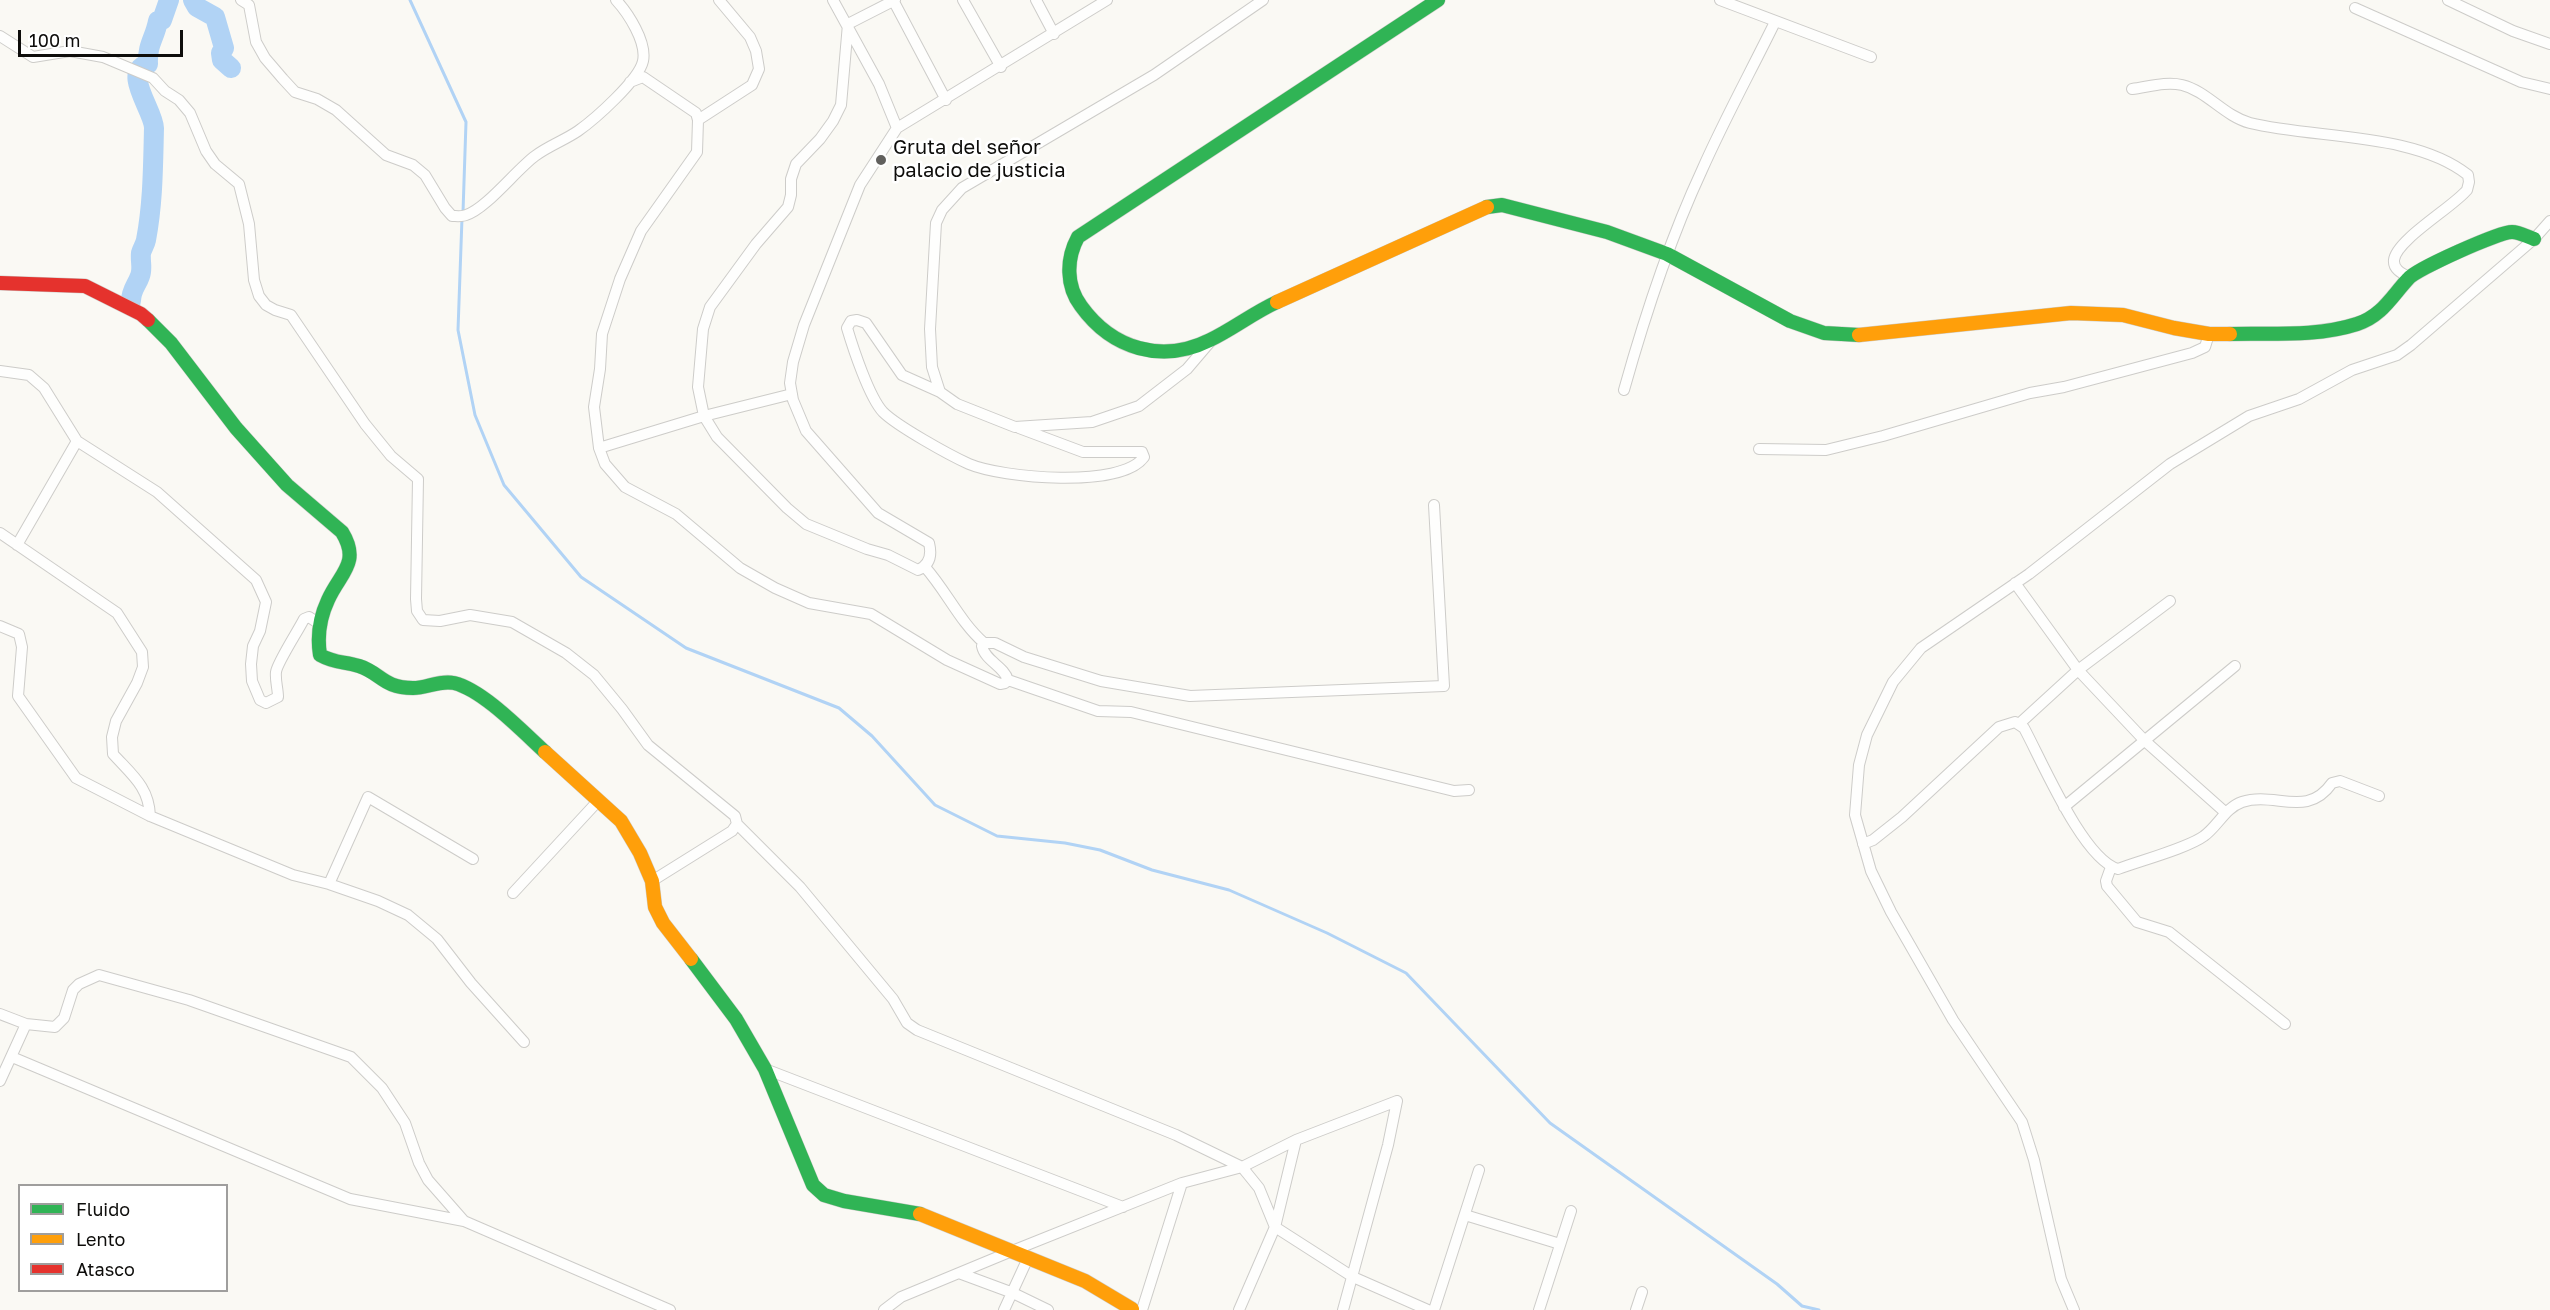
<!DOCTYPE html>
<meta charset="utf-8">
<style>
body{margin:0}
#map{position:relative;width:2550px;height:1310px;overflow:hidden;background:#faf9f4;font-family:"Golos Text",sans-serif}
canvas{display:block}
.legend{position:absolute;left:18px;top:1184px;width:210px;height:108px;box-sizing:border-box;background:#fff;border:2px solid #9f9e9d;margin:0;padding:8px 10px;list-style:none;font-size:18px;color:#0e0d0b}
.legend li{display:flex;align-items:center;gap:12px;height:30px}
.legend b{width:30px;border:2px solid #9f9e9d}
.scale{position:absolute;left:18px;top:30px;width:165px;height:27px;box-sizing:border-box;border:3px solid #0e0d0b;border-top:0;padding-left:8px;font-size:18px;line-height:21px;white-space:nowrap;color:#0e0d0b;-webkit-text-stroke:4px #fff;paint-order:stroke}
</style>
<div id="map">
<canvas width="2550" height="1310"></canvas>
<ul class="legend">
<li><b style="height:8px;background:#30b455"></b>Fluido</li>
<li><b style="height:8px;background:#ff9f0a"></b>Lento</li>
<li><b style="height:8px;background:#e5322d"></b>Atasco</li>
</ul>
<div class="scale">100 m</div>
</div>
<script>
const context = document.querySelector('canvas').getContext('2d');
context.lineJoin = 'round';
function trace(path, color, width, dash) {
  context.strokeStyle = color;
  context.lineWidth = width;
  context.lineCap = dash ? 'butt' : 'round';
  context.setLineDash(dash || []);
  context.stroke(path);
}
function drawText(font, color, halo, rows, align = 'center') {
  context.font = font + ' "Golos Text",sans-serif';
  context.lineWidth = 5;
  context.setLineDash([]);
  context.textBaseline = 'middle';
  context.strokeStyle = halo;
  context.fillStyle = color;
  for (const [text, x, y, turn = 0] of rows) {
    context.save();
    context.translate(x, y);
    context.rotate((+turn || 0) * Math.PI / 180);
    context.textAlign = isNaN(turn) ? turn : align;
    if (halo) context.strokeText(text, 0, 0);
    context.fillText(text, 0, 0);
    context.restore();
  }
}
trace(new Path2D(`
 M 410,0 L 466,122 L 463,212
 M 462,218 L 458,330 L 475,415 L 504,485 L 581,577 L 686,648 L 839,708 L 872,736 L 935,805 L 997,836 L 1065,843 L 1100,850 L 1152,870 L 1229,890 L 1327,933 L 1406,973 L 1550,1123 L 1777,1284 L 1802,1306 L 1819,1310`), '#b1d3f5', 3);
trace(new Path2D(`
 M 193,0 L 197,7 L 215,17 L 224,48 L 221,53 L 222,60 L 231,68
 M 131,301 C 131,290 137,285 140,276 C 143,269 140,261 141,253 C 142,249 145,245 146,240 C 153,203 153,167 154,128 C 154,111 121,71 148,64 C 147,44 155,38 158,21 L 162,20 L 169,0`), '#b1d3f5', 20);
const street = new Path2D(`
 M 241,0 L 249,5 L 256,42 L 265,58 L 283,79 L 295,92 L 317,99 L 336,110 L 386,155 L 413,165 L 425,175 L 445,208 L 452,216 C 456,216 462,217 466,215 C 486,209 516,170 535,156 C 548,146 565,140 578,131 C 595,119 639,80 643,61 C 647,42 628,13 616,0
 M 833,0 L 879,84 L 897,128
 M 893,0 L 946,100
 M 895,0 L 848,24 L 841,105 L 833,121 L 820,139 L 796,164 L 791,179 L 791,195 L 788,207 L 756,244 L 710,307 L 703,329 L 698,387 L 704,416 L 717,437 L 787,508 L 806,524 L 867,549 L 888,555 L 918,570 C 930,565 932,555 929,543 L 878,513 L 806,431 L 793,400 L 790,383 L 793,362 L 804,325 L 860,185 L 897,128 L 1107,0
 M 963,0 L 1001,67
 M 1036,0 L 1054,34
 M 1720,0 L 1871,57
 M 2448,0 L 2513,31 L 2550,44
 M 2355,8 L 2521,82 L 2550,89
 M 0,36 L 33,57 L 70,51 L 103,57 L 153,78 L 165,91 L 179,100 L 190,113 L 206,151 L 215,164 L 239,184 L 249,224 L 254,280 L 259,296 L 266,305 L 275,310 L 291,315 L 365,424 L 391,456 L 418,479 L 416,599 L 417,611 L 423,620 L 440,621 L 470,615 L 512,622 L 566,653 L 594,675 L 622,709 L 648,745 L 735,816 L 737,824 L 732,831 L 652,881
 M 630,82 L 643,77 L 696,113 L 698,120 L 697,152 L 641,231 L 620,279 L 602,334 L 600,369 L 594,407 L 599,448 L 605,464 L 625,487 L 676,514 L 740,568 L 775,588 L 809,603 L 871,614 L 947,660 L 1000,684 L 1005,683 L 1008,680 C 1004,666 985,661 982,646 L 984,643
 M 2132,89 C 2148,87 2166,81 2182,85 C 2207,91 2224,116 2250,123 C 2315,139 2414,132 2468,175 L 2469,182 L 2467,190 C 2453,207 2396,240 2394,260 C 2393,269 2401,273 2409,277
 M 698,120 L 752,85 L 759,69 L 756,51 L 750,37 L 719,0
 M 1210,342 L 1187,369 L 1139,406 L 1092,422 L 1015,427 L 957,404 L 940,392 L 932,367 L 930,329 L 936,223 L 942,210 L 962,188 L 1154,75 L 1263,0
 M 0,371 L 29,375 L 44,388 L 77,441 L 157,492 L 256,580 L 266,602 L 260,631 L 253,646 L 251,664 L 252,681 L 260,700 L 266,703 L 278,697 C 278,689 275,680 276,672 C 277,663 298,631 304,619 L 309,617 L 321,625
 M 1624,390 C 1645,315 1669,241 1702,170 C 1724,120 1751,71 1775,22
 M 940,392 L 902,375 L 866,323 L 857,320 L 851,321 L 847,328 C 853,348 869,397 883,412 C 897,426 949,455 969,464 C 1002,478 1121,489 1144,457 L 1142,452 L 1083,452 L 1019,428
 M 599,448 L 704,416 L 792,394
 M 1759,449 L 1826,450 L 1883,436 L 2030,393 L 2064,387 L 2192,353 L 2205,347 L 2209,334
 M 0,533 L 117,613 L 142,652 L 143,667 L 137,683 L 116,721 L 112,737 L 113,754 C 132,775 149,787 150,816
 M 17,545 L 77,441
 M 925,567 C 947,592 960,622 984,643 L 995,643 L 1024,657 L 1101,681 L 1190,696 L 1444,686 L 1434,505
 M 2015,583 L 2078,670 L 2145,741 L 2226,813
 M 0,626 L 19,634 L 22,647 L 18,696 L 76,778 L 150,816 L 293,875 L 329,884 L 378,901 L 408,915 L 437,939 L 471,983 L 524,1042
 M 1008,680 L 1098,711 L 1131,712 L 1454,791 L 1469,790
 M 2019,724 L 2078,670 L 2170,601
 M 2064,807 L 2235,666
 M 737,824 L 800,887 L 893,999 L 907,1023 L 917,1030 L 1176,1135 L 1242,1167 L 1259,1188 L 1275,1227 L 1353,1277 L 1428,1310
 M 1863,844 L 1873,840 L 1902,817 L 1999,727 L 2015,722 L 2024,728 C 2042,761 2083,859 2118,869 C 2139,861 2188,848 2204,836 C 2218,826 2225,808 2242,802 C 2275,791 2307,819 2332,783 L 2340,781 L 2379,796
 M 2111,867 L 2106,881 L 2107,886 L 2137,922 L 2169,932 L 2285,1024
 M 329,884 L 368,797 L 473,859
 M 513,893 L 598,801
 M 0,1014 L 26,1024 L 55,1027 L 64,1018 L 73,990 L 79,984 L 99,975 L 189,1000 L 351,1057 L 382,1088 L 405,1123 L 419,1163 L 428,1180 L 464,1221 L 670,1310
 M 12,1057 L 350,1199 L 464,1221
 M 765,1069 L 1123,1207
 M 0,1081 L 26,1024
 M 1465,1215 L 1560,1244
 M 959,1273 L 1013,1293 L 1048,1310
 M 884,1310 L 901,1297 L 1012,1251 L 1182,1183 L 1242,1167 L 1296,1140 L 1397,1101
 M 1004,1310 L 1028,1258
 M 1142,1310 L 1182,1183
 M 1239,1310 L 1275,1227 L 1296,1140
 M 1343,1310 L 1388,1145 L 1397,1101
 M 1434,1310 L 1479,1170
 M 1539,1310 L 1571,1211
 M 1636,1310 L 1642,1292
 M 2074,1310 L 2061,1279 L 2034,1160 L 2022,1122 L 1953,1020 L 1891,912 L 1871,871 L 1855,815 L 1859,765 L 1867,735 L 1893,682 L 1921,648 L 2029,574 L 2170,464 L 2249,416 L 2299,399 L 2352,370 L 2397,355 L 2411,345 L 2534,239 L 2550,221`);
const fast = new Path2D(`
 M 1487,207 L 1502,205 L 1607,232 L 1667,254 L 1790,321 L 1824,333 L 1859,335
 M 1277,302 C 1253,313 1233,329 1210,340 C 1162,364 1112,349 1081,306 C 1066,286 1066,259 1078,237 L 1438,0
 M 148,320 L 171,343 L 236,428 L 287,485 L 342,532 C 361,563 340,573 328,600 C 320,617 317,636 320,655 C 336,664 344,661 359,666 C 381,673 383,688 413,688 C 427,688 439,680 454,683 C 483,690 522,731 545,752
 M 2230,334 C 2271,333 2317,337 2357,324 C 2382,316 2392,296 2408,279 C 2416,269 2499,232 2512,232 C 2519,232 2528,237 2534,239
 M 691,959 L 736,1019 L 765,1069 L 813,1185 L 824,1195 L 844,1201 L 920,1214`);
const slow = new Path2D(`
 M 1277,302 L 1487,207
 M 1859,335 L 2071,313 L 2123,315 L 2174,328 L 2209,334 L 2230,334
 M 545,752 L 621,821 L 640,853 L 652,881 L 655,907 L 663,923 L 691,959
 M 920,1214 L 1085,1281 L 1132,1309`);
const jam = new Path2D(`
 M 0,283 L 85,286 L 141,314 L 148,320`);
trace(street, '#cdccc9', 12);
trace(fast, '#cdccc9', 15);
trace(slow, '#cdccc9', 15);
trace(jam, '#cdccc9', 15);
trace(street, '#fefefd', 10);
trace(fast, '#30b455', 14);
trace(slow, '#ff9f0a', 14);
trace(jam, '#e5322d', 14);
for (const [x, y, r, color] of [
 [881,160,6,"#61605d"]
]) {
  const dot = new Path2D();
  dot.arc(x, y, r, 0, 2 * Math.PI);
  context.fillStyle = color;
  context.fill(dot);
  trace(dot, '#fff', 2);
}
drawText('20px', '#0e0d0b', '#fff', [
 ["Gruta del señor",893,148],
 ["palacio de justicia",893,171]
], 'left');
</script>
